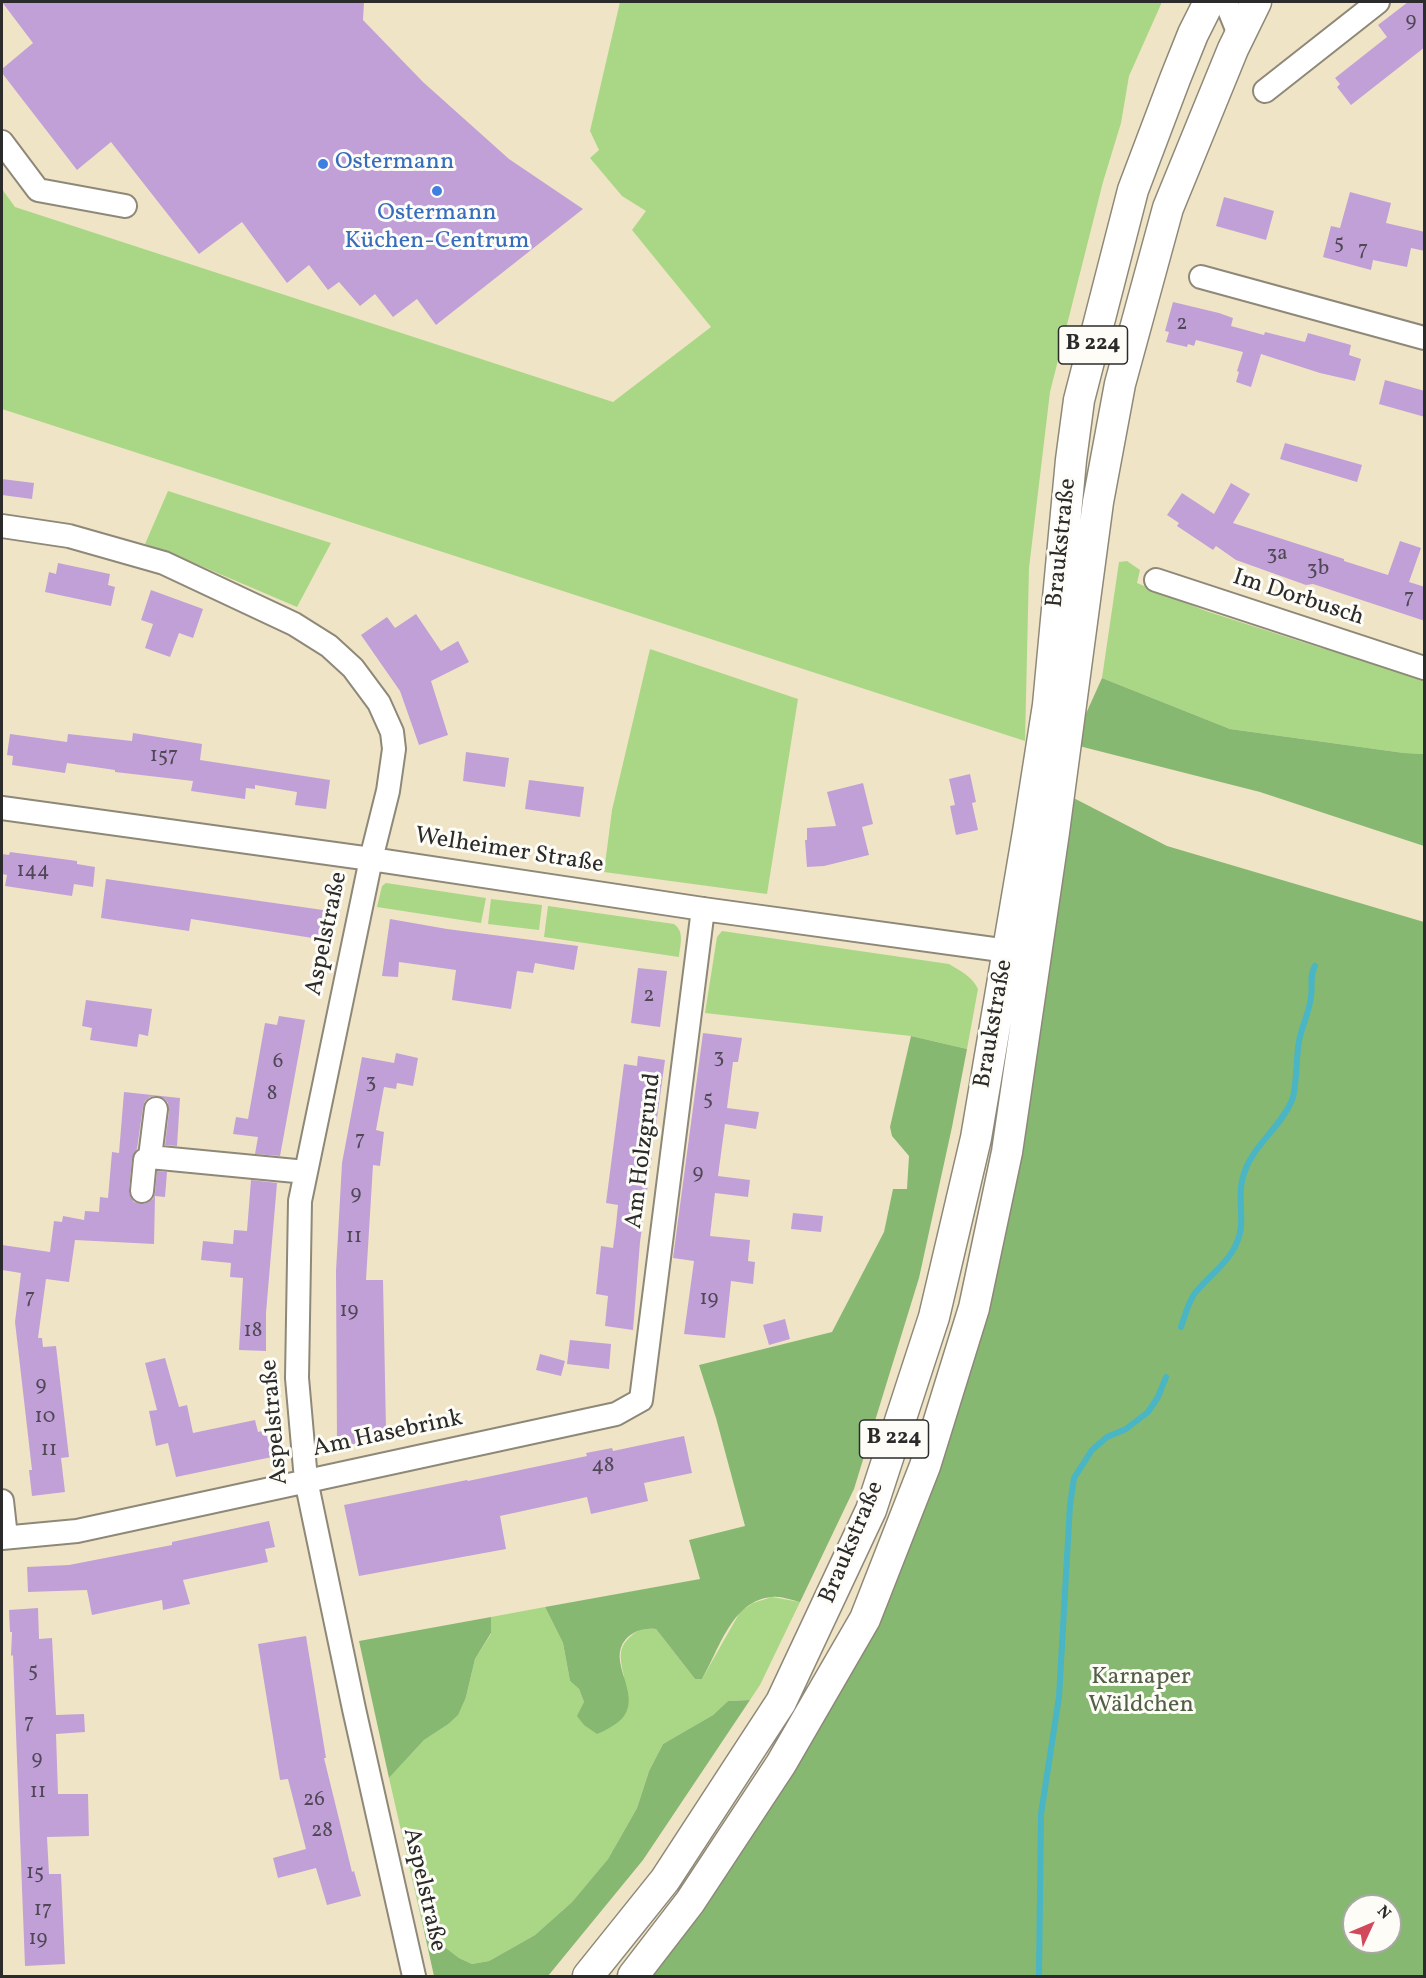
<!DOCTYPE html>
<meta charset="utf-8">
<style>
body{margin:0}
#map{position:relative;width:1426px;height:1978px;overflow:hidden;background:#f0e4c6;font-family:Vollkorn,serif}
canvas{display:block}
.frame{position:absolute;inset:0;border:3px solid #2b2b2b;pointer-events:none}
.north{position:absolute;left:1342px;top:1894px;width:60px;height:60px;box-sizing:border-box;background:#fdfcf7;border:2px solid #a9a8a5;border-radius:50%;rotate:46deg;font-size:16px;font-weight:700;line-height:24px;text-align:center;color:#2b2b2b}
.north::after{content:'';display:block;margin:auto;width:21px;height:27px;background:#d1495b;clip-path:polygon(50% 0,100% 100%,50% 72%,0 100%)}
</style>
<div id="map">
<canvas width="1426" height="1978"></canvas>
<div class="frame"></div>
<div class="north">N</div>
</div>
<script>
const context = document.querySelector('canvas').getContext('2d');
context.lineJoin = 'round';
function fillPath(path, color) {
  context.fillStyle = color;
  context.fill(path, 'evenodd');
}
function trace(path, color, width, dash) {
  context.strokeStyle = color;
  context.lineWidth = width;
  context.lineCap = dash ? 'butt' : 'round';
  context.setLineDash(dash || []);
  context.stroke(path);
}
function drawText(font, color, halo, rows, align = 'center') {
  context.font = font + ' Vollkorn,serif';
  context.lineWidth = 6;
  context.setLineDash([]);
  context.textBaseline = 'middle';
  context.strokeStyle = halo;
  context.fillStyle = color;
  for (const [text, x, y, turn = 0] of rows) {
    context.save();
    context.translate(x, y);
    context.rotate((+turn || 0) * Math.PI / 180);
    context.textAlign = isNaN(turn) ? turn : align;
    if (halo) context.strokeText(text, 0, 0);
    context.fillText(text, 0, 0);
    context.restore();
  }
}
fillPath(new Path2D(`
 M 620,2 L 1162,2 L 1129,76 L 1121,123 L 1103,182 L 1050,392 L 1029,568 L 1025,741 L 2,409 L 2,189 L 15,207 L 613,402 L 711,327 L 632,230 L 646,211 L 622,196 L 590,158 L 599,150 L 590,131 Z
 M 168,491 L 331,543 L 297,607 L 194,563 L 145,544 Z
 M 1127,561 L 1140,570 L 1137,583 L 1206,611 L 1321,648 L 1342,651 L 1424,678 L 1424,754 L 1404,753 L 1230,729 L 1102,678 L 1119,562 Z
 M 650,649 L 798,699 L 767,894 L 604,872 L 612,810 Z
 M 386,883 L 486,898 L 481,923 L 377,907 L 382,886 Z
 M 491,899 L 542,905 L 539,930 L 488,924 Z
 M 548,906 L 674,924 C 685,932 680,945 679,957 L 544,937 Z
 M 722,931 L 949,964 C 960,971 972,976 978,989 L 967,1049 L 911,1036 L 705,1013 L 717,937 Z
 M 772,1597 L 800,1602 L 760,1685 L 750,1700 L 728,1701 L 713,1715 L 663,1744 L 649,1771 L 637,1808 L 608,1859 L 572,1902 L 535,1935 L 489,1961 L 472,1964 L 459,1958 L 424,1931 L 389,1778 L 424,1740 L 447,1725 L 466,1697 L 475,1659 L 491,1634 L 491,1617 L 545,1607 L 563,1643 L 570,1681 L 579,1689 L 584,1702 L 624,1676 C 618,1651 619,1644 640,1629 L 656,1629 L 695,1679 L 702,1679 L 740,1612 L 753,1603 Z`), '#a9d785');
fillPath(new Path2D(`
 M 1102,678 L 1230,729 L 1404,753 L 1424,754 L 1424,846 L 1260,792 L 1079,746 L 1084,718 Z
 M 1058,790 L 1167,846 L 1424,922 L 1424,1976 L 642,1976 L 865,1622 L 975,1315 ZM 1354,1906 L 1390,1906 L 1390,1942 L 1354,1942 Z
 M 911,1036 L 967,1049 L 952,1127 L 919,1278 L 854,1489 L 800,1602 C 791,1600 781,1596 772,1597 C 732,1600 719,1650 702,1679 L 695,1679 L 656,1629 C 643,1628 635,1630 626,1639 C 606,1661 641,1692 624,1716 C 618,1724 606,1730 597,1734 L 584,1725 L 577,1716 L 584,1702 L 579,1689 L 570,1681 L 563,1643 L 545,1607 L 700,1579 L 689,1540 L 745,1526 L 716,1418 L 699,1365 L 832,1332 L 884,1232 L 893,1189 L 907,1189 L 909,1156 L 892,1136 L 890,1127 Z
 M 491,1617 L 491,1633 L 475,1659 L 466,1697 L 458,1715 L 447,1725 L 424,1740 L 389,1778 L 359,1641 Z
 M 750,1700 L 643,1860 L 548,1976 L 434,1976 L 424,1931 L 459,1958 L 472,1964 L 489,1961 L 535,1935 L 572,1902 L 608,1859 L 637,1808 L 649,1771 L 663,1744 L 713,1715 L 728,1701 Z`), '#86b872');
trace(new Path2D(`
 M 1181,1327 C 1185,1316 1188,1302 1195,1293 C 1206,1279 1222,1268 1232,1252 C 1250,1223 1235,1204 1243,1177 C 1251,1146 1280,1129 1292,1100 C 1297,1088 1296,1057 1299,1041 C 1302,1026 1309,1013 1311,997 C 1313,985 1309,977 1315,966
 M 1039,1976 L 1041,1814 L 1059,1697 L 1070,1505 L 1074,1478 L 1092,1450 L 1107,1437 L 1126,1429 L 1148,1412 L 1158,1397 L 1166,1377`), '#49b5c5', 6);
fillPath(new Path2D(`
 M 2,2 L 364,2 L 363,20 L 423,82 L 509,159 L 583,209 L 436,325 L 417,299 L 393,317 L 375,294 L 360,306 L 339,282 L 328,290 L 309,265 L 287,283 L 242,222 L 199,254 L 111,142 L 77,170 L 2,73 L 2,69 L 33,43 Z
 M 1408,2 L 1425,2 L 1425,47 L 1351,105 L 1337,87 L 1340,84 L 1335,78 L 1387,37 L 1378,25 Z
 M 1350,192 L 1391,203 L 1386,223 L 1425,232 L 1425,251 L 1411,248 L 1407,267 L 1373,260 L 1371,270 L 1323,257 L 1331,226 L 1340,228 Z
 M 1224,197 L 1274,211 L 1266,240 L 1216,226 Z
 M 1173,302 L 1219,313 L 1233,318 L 1231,326 L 1264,335 L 1265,332 L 1305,342 L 1308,333 L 1351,345 L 1349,355 L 1361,359 L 1355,381 L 1320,373 L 1261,354 L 1251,387 L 1236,382 L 1239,372 L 1237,371 L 1243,352 L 1196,340 L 1194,346 L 1188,344 L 1187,347 L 1166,342 L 1169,332 L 1165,331 Z
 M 1385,380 L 1425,391 L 1425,417 L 1379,404 Z
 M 1285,443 L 1362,465 L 1357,482 L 1280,459 Z
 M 2,479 L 34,483 L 32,499 L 2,495 Z
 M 1231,483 L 1250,494 L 1233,523 L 1344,559 L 1344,561 L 1388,575 L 1400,541 L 1421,548 L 1409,582 L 1425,587 L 1425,621 L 1313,584 L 1306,585 L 1236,560 L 1216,546 L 1213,550 L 1177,526 L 1179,523 L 1167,515 L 1182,493 L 1214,514 Z
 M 58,563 L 110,574 L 108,585 L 115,587 L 111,606 L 45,592 L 49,572 L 56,574 Z
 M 151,590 L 203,609 L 193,638 L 179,633 L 170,657 L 145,648 L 153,624 L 141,620 Z
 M 416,614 L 441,651 L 458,641 L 469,662 L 431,681 L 448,735 L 419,745 L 400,691 L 361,635 L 387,617 L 395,628 Z
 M 133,733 L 202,744 L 200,760 L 330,780 L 326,809 L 295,805 L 297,792 L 255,785 L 255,789 L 246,788 L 245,799 L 191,791 L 193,781 L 115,772 L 115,770 L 67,763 L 65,773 L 12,765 L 13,756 L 7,755 L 10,734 L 67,742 L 68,734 L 132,741 Z
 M 466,752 L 509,758 L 505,787 L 463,781 Z
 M 970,774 L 976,802 L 972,803 L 978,830 L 956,835 L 950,806 L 955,805 L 949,779 Z
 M 529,780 L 584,787 L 580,817 L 525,809 Z
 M 863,783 L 873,824 L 862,827 L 869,855 L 824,866 L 807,867 L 805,840 L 807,840 L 807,828 L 836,826 L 827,792 Z
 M 10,852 L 77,861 L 77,864 L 95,867 L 93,887 L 74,884 L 72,896 L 5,886 L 7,875 L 2,874 L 2,854 L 9,855 Z
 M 106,879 L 323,910 L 319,939 L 191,919 L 189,931 L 101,918 Z
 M 390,919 L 447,929 L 578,946 L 574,970 L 535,963 L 533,973 L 517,971 L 511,1009 L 452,1000 L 456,970 L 399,962 L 398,977 L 382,976 Z
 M 638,968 L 667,971 L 660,1027 L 631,1023 Z
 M 86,1000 L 152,1009 L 148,1036 L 139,1034 L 137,1047 L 90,1040 L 92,1028 L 82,1026 Z
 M 279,1016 L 305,1020 L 280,1156 L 255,1154 L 258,1137 L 233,1134 L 236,1117 L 248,1119 L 265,1023 L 277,1025 Z
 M 703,1033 L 742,1038 L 738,1062 L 733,1062 L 727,1108 L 759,1112 L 756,1129 L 725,1124 L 718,1176 L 750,1180 L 748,1197 L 715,1193 L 710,1236 L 750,1240 L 748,1261 L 755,1262 L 753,1284 L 731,1281 L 725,1338 L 684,1334 L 694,1261 L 673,1258 Z
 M 396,1053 L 418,1058 L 413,1086 L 397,1083 L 396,1089 L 384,1087 L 376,1130 L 384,1132 L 380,1166 L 373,1165 L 366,1280 L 383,1280 L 386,1429 L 362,1430 L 362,1444 L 337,1444 L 336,1271 L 342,1163 L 362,1057 L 394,1063 Z
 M 638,1056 L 665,1060 L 640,1242 L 633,1330 L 605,1326 L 608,1296 L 596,1294 L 601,1246 L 613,1248 L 616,1225 L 618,1205 L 606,1203 L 624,1064 L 637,1066 Z
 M 124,1092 L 180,1098 L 177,1146 L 165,1145 L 169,1111 L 168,1103 L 165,1099 L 158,1096 L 150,1097 L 145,1101 L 143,1107 L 137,1149 L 132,1159 L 129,1190 L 130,1196 L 134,1202 L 140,1204 L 147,1203 L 153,1199 L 155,1193 L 157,1171 L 167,1172 L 165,1197 L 155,1196 L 154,1244 L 75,1240 L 69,1282 L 46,1279 L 38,1338 L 42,1338 L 43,1347 L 56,1346 L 69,1457 L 61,1458 L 65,1492 L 32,1496 L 29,1470 L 32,1470 L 15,1322 L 21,1273 L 2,1270 L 2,1245 L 50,1252 L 54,1221 L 62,1222 L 63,1216 L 84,1220 L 85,1211 L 99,1212 L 100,1197 L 108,1198 L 112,1152 L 119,1153 Z
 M 251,1180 L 277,1183 L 266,1313 L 266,1351 L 239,1350 L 243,1278 L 230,1277 L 231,1263 L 201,1260 L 203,1241 L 233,1244 L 234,1230 L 247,1231 Z
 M 793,1213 L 823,1216 L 821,1232 L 791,1229 Z
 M 785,1319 L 790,1339 L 769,1345 L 763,1325 Z
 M 570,1340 L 611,1344 L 609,1369 L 567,1364 Z
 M 540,1354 L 565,1361 L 561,1376 L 536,1370 Z
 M 165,1358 L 179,1407 L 187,1405 L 193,1433 L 255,1420 L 258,1432 L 266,1430 L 272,1457 L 176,1477 L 168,1443 L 156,1446 L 149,1411 L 157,1410 L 145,1363 Z
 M 684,1436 L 692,1473 L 644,1483 L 648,1501 L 591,1514 L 587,1497 L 500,1516 L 506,1549 L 359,1576 L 344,1505 L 467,1480 L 468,1481 L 587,1456 L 586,1453 L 612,1448 L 613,1451 Z
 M 269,1521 L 275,1547 L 265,1549 L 268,1562 L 183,1580 L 190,1604 L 163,1610 L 162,1600 L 92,1615 L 87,1590 L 28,1592 L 27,1567 L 69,1565 L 172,1545 L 172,1542 Z
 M 38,1608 L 39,1639 L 52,1638 L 56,1715 L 84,1714 L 85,1732 L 56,1734 L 58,1794 L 88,1794 L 89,1836 L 47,1837 L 49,1874 L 61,1874 L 65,1964 L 25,1966 L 13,1655 L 11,1656 L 12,1632 L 10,1632 L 9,1610 Z
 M 306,1636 L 326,1758 L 324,1758 L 352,1872 L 354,1871 L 361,1896 L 327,1905 L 316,1868 L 278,1878 L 273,1858 L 306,1849 L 288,1779 L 280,1780 L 258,1644 Z`), '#c1a0d7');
const minor = new Path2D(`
 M 1226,2 L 1239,34
 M 1265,91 L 1378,2
 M 2,142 L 38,190 L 125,206
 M 1201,277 L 1424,338
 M 2,526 L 69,536 L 164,563 L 294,624 L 329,646 L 353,668 L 379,703 L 392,732 L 394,749 L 388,791 L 371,859 L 300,1201 L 297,1378 L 306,1480 L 354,1709 L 414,1976
 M 1156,580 L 1424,668
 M 2,808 L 371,859 L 703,909 L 1008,951
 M 156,1109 L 150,1157 L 306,1172
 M 142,1191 L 145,1160 L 150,1157
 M 2,1501 L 6,1537
 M 2,1538 L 77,1531 L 616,1414 L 641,1400 L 703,909`);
const major = new Path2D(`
 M 588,1976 L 665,1880 L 781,1702 L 871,1510 L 934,1317 L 976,1138 L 1028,832 L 1048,705 L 1071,460 L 1079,400 L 1133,190 L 1175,79 L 1193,34 L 1209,2
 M 633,1976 L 690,1902 L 781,1764 L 865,1619 L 925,1466 L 974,1308 L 1007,1152 L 1054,832 L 1098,502 L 1120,384 L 1168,208 L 1233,49 L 1256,2`);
trace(minor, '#8e8878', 26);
trace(major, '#8e8878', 33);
trace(minor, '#fff', 22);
trace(major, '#fff', 30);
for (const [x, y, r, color] of [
 [323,164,6,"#3f7fe0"],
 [437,191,6,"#3f7fe0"]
]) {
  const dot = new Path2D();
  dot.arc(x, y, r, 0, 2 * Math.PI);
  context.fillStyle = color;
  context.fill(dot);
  trace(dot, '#fdfcf7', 2);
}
drawText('21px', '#504856', null, [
 ["9",1411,22],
 ["5",1339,244],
 ["7",1363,251],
 ["2",1182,325],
 ["3a",1277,555],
 ["3b",1318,570],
 ["7",1409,599],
 ["157",164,757],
 ["144",33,872],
 ["2",649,997],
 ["3",719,1058],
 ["6",278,1063],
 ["3",371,1083],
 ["8",272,1095],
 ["5",708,1100],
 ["7",360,1141],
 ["9",698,1174],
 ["9",356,1195],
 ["11",354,1238],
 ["7",30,1299],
 ["19",709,1300],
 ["19",349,1312],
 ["18",253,1332],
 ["9",41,1386],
 ["10",45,1418],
 ["11",49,1451],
 ["48",603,1467],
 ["5",33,1672],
 ["7",29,1724],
 ["9",37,1760],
 ["11",38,1793],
 ["26",314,1801],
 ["28",322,1832],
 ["15",35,1874],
 ["17",43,1911],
 ["19",38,1940]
]);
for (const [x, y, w] of [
 [1093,345,69],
 [894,1439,69]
]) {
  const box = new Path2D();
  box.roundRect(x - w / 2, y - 19, w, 38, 4.5);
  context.fillStyle = '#fdfcf7';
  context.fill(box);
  trace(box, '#2b2b2b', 1.5);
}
drawText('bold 22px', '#2b2b2b', null, [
 ["B 224",1093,345],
 ["B 224",894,1439]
]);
drawText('24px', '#366cbe', '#fdfcf7', [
 ["Ostermann",335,164],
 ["Ostermann",437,215,"center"],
 ["Küchen-Centrum",437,243,"center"]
], 'left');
drawText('24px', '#2b2b2b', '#fdfcf7', [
 ["Braukstraße",1063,543,-84],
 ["Im Dorbusch",1298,599,18],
 ["Welheimer Straße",509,852,9],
 ["Aspelstraße",328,934,-78],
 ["Braukstraße",995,1024,-80],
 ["Am Holzgrund",645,1151,-83],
 ["Aspelstraße",276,1422,-95],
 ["Am Hasebrink",388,1435,-12],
 ["Braukstraße",853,1543,-67],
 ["Aspelstraße",423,1890,77]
]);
drawText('24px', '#515f46', '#fdfcf7', [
 ["Karnaper",1141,1679],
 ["Wäldchen",1141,1707]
]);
</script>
